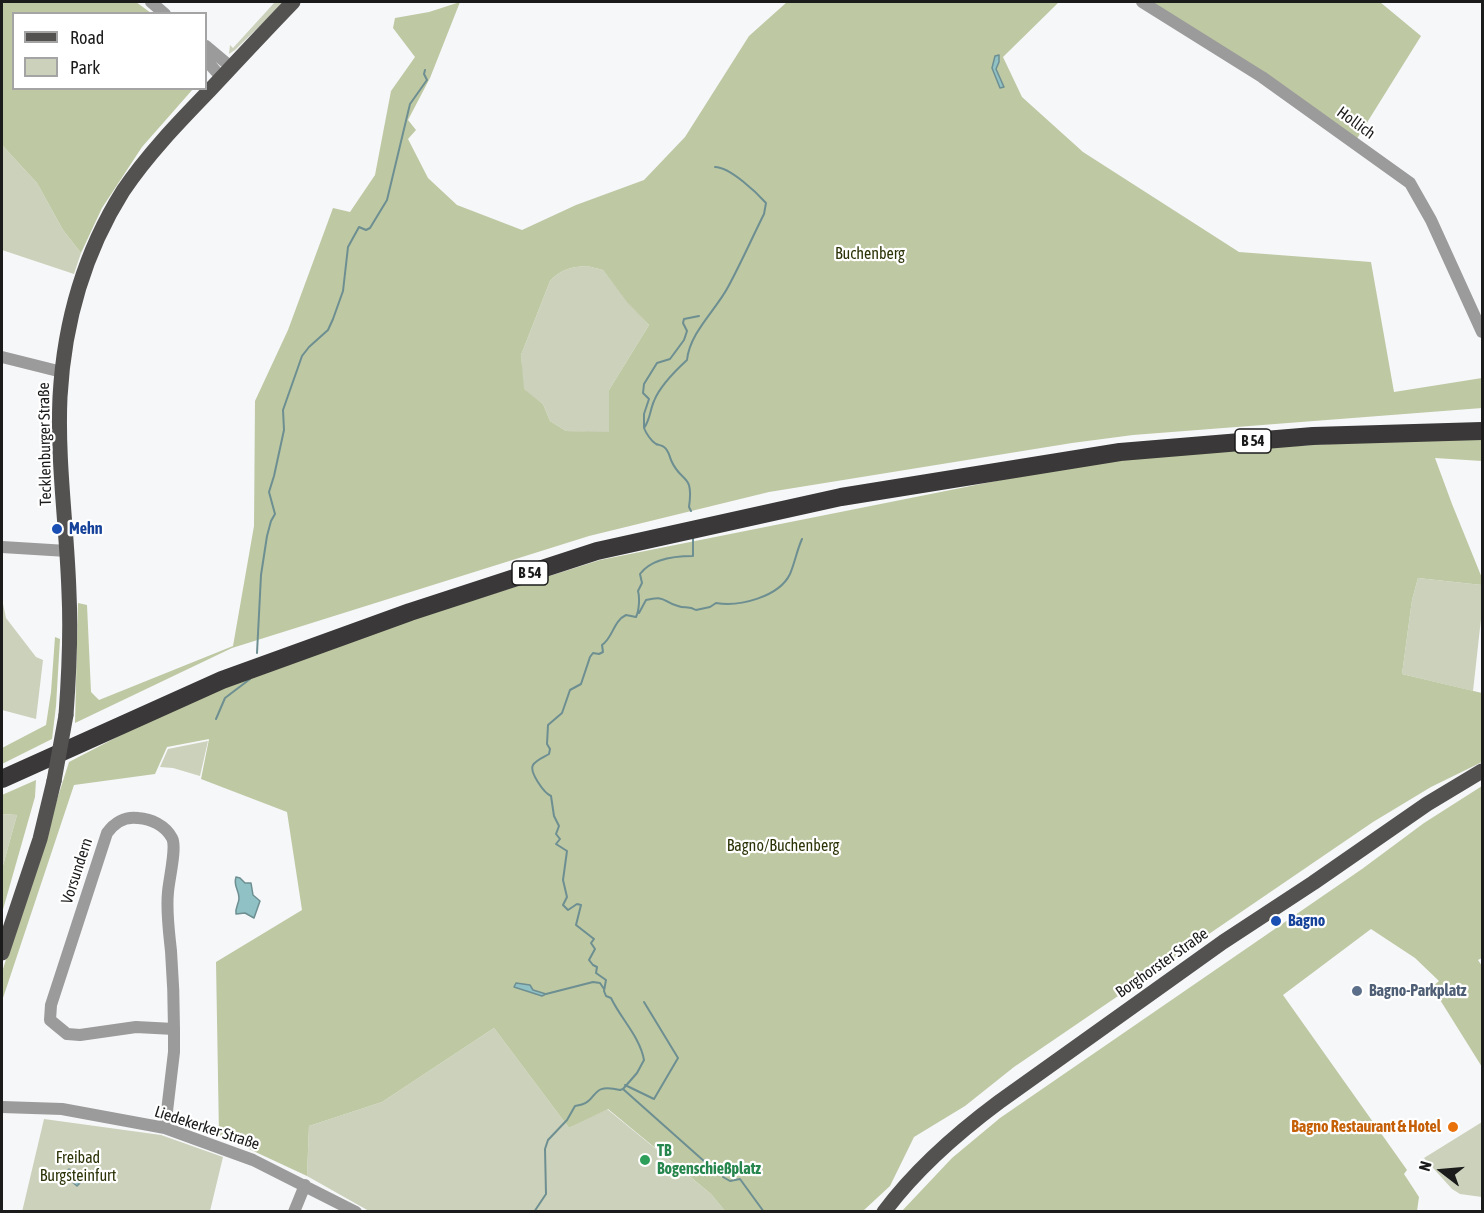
<!DOCTYPE html>
<meta charset="utf-8">
<style>
body{margin:0}
#map{position:relative;width:1484px;height:1213px;overflow:hidden;background:#f6f7f9;font-family:"Asap Condensed",sans-serif}
canvas{display:block}
.frame{position:absolute;inset:0;border:3px solid #1b1b1c;pointer-events:none}
.legend{position:absolute;left:12px;top:12px;width:195px;height:78px;box-sizing:border-box;background:#fff;border:2px solid #a4a4a4;margin:0;padding:8px 10px;list-style:none;font-size:18px;color:#1b1b1c}
.legend li{display:flex;align-items:center;gap:12px;height:30px}
.legend b{width:30px;border:2px solid #a4a4a4}
.north{position:absolute;left:1412px;top:1141px;width:60px;height:60px;-webkit-text-stroke:4px #fff;paint-order:stroke;rotate:286deg;font-size:16px;font-weight:700;line-height:24px;text-align:center;color:#1b1b1c}
.north::after{content:'';display:block;margin:auto;width:21px;height:27px;background:#1b1b1c;clip-path:polygon(50% 0,100% 100%,50% 72%,0 100%)}
</style>
<div id="map">
<canvas width="1484" height="1213"></canvas>
<div class="frame"></div>
<ul class="legend">
<li><b style="height:8px;background:#535251"></b>Road</li>
<li><b style="height:16px;background:#cbd1ba"></b>Park</li>
</ul>
<div class="north">N</div>
</div>
<script>
const context = document.querySelector('canvas').getContext('2d');
context.lineJoin = 'round';
function fillPath(path, color) {
  context.fillStyle = color;
  context.fill(path, 'evenodd');
}
function trace(path, color, width, dash) {
  context.strokeStyle = color;
  context.lineWidth = width;
  context.lineCap = dash ? 'butt' : 'round';
  context.setLineDash(dash || []);
  context.stroke(path);
}
function drawText(font, color, halo, rows, align = 'center') {
  context.font = font + ' "Asap Condensed",sans-serif';
  context.lineWidth = 4.5;
  context.setLineDash([]);
  context.textBaseline = 'middle';
  context.strokeStyle = halo;
  context.fillStyle = color;
  for (const [text, x, y, turn = 0] of rows) {
    context.save();
    context.translate(x, y);
    context.rotate((+turn || 0) * Math.PI / 180);
    context.textAlign = isNaN(turn) ? turn : align;
    if (halo) context.strokeText(text, 0, 0);
    context.fillText(text, 0, 0);
    context.restore();
  }
}
fillPath(new Path2D(`
 M 275,2 L 284,2 L 235,50 L 229,54 L 230,45 L 233,48 Z
 M 2,145 L 37,183 L 63,230 L 81,253 L 74,274 L 2,250 Z
 M 587,266 L 603,270 L 627,301 L 649,325 L 609,390 L 610,433 L 566,431 L 550,421 L 543,404 L 523,389 L 521,355 L 550,281 C 561,269 571,267 587,266 Z
 M 1418,578 L 1482,585 L 1482,610 L 1473,691 L 1402,674 L 1412,600 Z
 M 2,599 L 6,618 L 36,657 L 43,660 L 36,719 L 2,710 Z
 M 208,741 L 200,776 L 173,768 L 160,767 L 168,749 Z
 M 2,814 L 17,815 L 2,869 Z
 M 494,1028 L 569,1128 L 607,1109 L 711,1194 L 725,1211 L 369,1211 L 307,1176 L 309,1126 L 382,1102 Z
 M 44,1119 L 161,1135 L 223,1157 L 210,1211 L 22,1212 Z
 M 1482,1122 L 1482,1197 L 1460,1194 L 1452,1189 L 1424,1158 Z`), '#cbd1ba');
fillPath(new Path2D(`
 M 2,2 L 136,2 L 151,13 L 14,14 L 14,88 L 193,89 L 142,147 L 102,208 L 81,253 L 63,230 L 37,183 L 2,145 Z
 M 460,2 L 430,78 L 408,120 L 416,130 L 408,139 L 428,178 L 457,205 L 522,230 L 576,205 L 644,180 L 685,137 L 749,36 L 787,2 L 1059,2 L 1003,57 L 1022,97 L 1083,152 L 1239,252 L 1371,262 L 1394,392 L 1482,378 L 1482,408 L 1133,435 L 1072,443 L 769,492 L 589,536 L 232,648 L 75,723 L 78,603 L 87,605 L 91,692 L 99,700 L 233,646 L 254,526 L 255,401 L 288,330 L 333,208 L 350,212 L 375,175 L 391,91 L 415,57 L 393,28 L 395,18 L 429,12 ZM 587,266 L 603,270 L 627,302 L 649,325 L 609,390 L 609,432 L 566,431 L 550,421 L 543,404 L 524,389 L 521,355 L 550,281 C 561,269 571,267 587,266 Z
 M 1135,2 L 1380,2 L 1421,36 L 1353,145 L 1262,77 Z
 M 1482,439 L 1482,461 L 1435,458 L 1452,504 L 1482,578 L 1482,585 L 1418,578 L 1412,600 L 1402,674 L 1482,693 L 1482,762 L 1431,787 L 1373,822 L 1014,1067 L 965,1106 L 914,1137 L 890,1186 L 863,1211 L 725,1211 L 711,1194 L 608,1109 L 569,1128 L 494,1028 L 382,1102 L 309,1126 L 307,1176 L 219,1135 L 216,962 L 302,910 L 287,812 L 201,779 L 209,739 L 167,747 L 155,774 L 74,785 L 2,1001 L 2,972 L 69,762 L 190,699 L 303,654 L 600,560 L 1121,456 L 1382,441 Z
 M 55,637 L 60,639 L 56,706 L 52,739 L 2,764 L 2,748 L 46,725 L 51,692 Z
 M 36,780 L 35,797 L 2,913 L 2,869 L 17,815 L 2,814 L 2,795 Z
 M 1482,786 L 1482,958 L 1478,960 L 1482,966 L 1482,1067 L 1432,987 L 1439,981 L 1415,958 L 1371,929 L 1283,995 L 1407,1170 L 1404,1174 L 1419,1197 L 1417,1211 L 901,1212 L 952,1158 L 1000,1118 L 1362,869 L 1424,823 Z`), '#bec8a3');
const water = new Path2D(`
 M 999,55 L 999,62 L 996,69 L 1004,87 L 1000,88 L 992,68 L 995,56 Z
 M 236,877 L 240,878 L 245,883 L 251,883 L 253,895 L 260,901 L 254,918 L 245,913 L 236,914 C 235,907 239,904 239,898 C 239,890 233,886 236,877 Z
 M 516,983 L 530,985 L 533,990 L 546,994 L 542,996 L 514,987 Z
 M 69,1169 L 82,1181 L 77,1186 L 64,1175 Z`);
fillPath(water, '#90c1c5');
trace(water, '#6d8f92', 1.5);
trace(new Path2D(`
 M 644,428 L 644,414 L 649,399 L 643,393 L 644,384 L 657,363 L 670,359 L 684,340 L 687,331 L 683,323 L 684,319 L 699,316
 M 691,511 L 689,507 C 694,472 681,484 671,460 C 669,455 669,451 664,447 C 662,445 658,445 656,444 C 651,441 646,433 644,428 C 650,420 650,410 654,401 C 660,386 675,371 687,360 C 690,332 716,310 728,287 C 741,263 752,238 764,214 L 766,203 C 757,193 730,167 715,167
 M 639,613 L 646,600 C 667,595 662,602 678,606 C 685,609 688,605 696,610 L 710,607 L 716,603 C 739,607 779,597 790,574 C 795,562 797,550 802,539
 M 257,653 L 261,575 L 267,536 L 271,521 L 275,514 L 269,492 L 274,476 L 284,430 L 283,410 L 302,356 L 309,347 L 328,330 L 333,319 L 343,291 L 348,247 L 359,227 L 366,230 L 370,228 L 387,200 L 410,104 L 427,80 L 424,74 L 425,70
 M 216,719 L 225,698 L 250,679
 M 546,994 L 593,982 L 600,983 L 604,989
 M 625,1085 L 654,1099 L 678,1058 L 644,1002
 M 623,1089 L 714,1170
 M 723,1177 L 730,1181 L 740,1179 L 764,1212
 M 534,1212 L 546,1194 L 545,1149 L 548,1140 L 567,1120 L 575,1106 C 601,1103 587,1082 620,1090 L 623,1089 L 637,1073 L 644,1060 C 640,1037 621,1019 611,998 L 606,996 L 604,991 L 606,980 L 596,973 L 597,967 L 593,965 L 589,960 L 595,949 L 591,943 L 594,939 L 576,925 L 581,905 L 577,904 L 568,910 L 563,905 L 567,897 L 563,880 L 567,851 L 556,844 L 560,839 L 556,834 L 559,826 L 554,816 L 551,796 C 544,793 529,772 533,765 C 536,760 544,757 549,754 L 550,749 L 547,744 L 548,725 L 562,713 L 570,690 L 581,684 L 590,657 L 593,653 L 599,654 L 603,652 L 602,645 C 613,638 613,621 626,615 L 636,617 C 639,611 640,598 638,591 L 642,583 L 640,574 C 651,559 675,556 693,556 L 693,538`), '#6d8f92', 2);
trace(new Path2D(`
 M 151,2 L 165,14
 M 1142,2 L 1262,77 L 1410,183 L 1431,220 L 1482,332
 M 206,46 L 231,67
 M 206,60 L 221,77
 M 2,357 L 62,372
 M 2,547 L 67,551
 M 2,1107 L 62,1109 L 165,1128 L 253,1160 L 356,1212
 M 165,1128 L 174,1052 L 174,1029 L 136,1027 L 80,1035 L 67,1034 L 50,1020 L 51,1005 L 107,833 C 114,823 125,816 138,818 C 151,819 165,825 172,838 C 177,847 169,879 168,892 C 166,911 169,932 171,951 C 173,977 174,1003 174,1029
 M 294,1212 L 305,1185`), '#9c9b9b', 12);
trace(new Path2D(`
 M 66,715 C 69,674 71,634 69,593 C 67,528 57,462 60,397 C 64,325 84,253 123,191 C 147,155 179,122 209,91 C 237,61 265,31 293,2
 M 2,953 L 40,839 L 54,781
 M 884,1212 C 916,1169 956,1134 999,1102 L 1223,942 L 1313,883 L 1427,804 L 1482,771`), '#535251', 15);
trace(new Path2D(`
 M 2,779 L 222,680 L 410,612 L 597,551 L 841,497 L 1120,452 L 1313,436 L 1482,431`), '#3a3838', 18);
trace(new Path2D(`
 M 54,781 L 66,715`), '#535251', 15);
for (const [x, y, r, color] of [
 [57,529,6,"#1a4fb4"],
 [1276,921,6,"#1a4fb4"],
 [1357,991,6,"#5c6f8a"],
 [1453,1127,6,"#e8710a"],
 [645,1160,6,"#2e9e5b"]
]) {
  const dot = new Path2D();
  dot.arc(x, y, r, 0, 2 * Math.PI);
  context.fillStyle = color;
  context.fill(dot);
  trace(dot, '#fff', 2);
}
for (const [x, y, w] of [
 [1253,441,36],
 [530,573,36]
]) {
  const box = new Path2D();
  box.roundRect(x - w / 2, y - 12, w, 24, 4.5);
  context.fillStyle = '#fff';
  context.fill(box);
  trace(box, '#1b1b1c', 1.5);
}
drawText('bold 15px', '#1b1b1c', null, [
 ["B 54",1253,441],
 ["B 54",530,573]
]);
drawText('16px', '#1b1b1c', '#fff', [
 ["Hollich",1356,123,36],
 ["Tecklenburger Straße",45,444,-91],
 ["Vorsundern",77,871,-72],
 ["Borghorster Straße",1162,963,-35],
 ["Liedekerker Straße",207,1128,18]
]);
drawText('16px', '#2b3307', '#fff', [
 ["Buchenberg",870,254],
 ["Bagno/Buchenberg",783,846],
 ["Freibad",78,1158],
 ["Burgsteinfurt",78,1176]
]);
drawText('bold 16px', '#164399', '#fff', [
 ["Mehn",69,529],
 ["Bagno",1288,921]
], 'left');
drawText('bold 16px', '#4e5e75', '#fff', [
 ["Bagno-Parkplatz",1369,991]
], 'left');
drawText('bold 16px', '#c56008', '#fff', [
 ["Bagno Restaurant & Hotel",1441,1127]
], 'right');
drawText('bold 16px', '#27864d', '#fff', [
 ["TB",657,1151],
 ["Bogenschießplatz",657,1169]
], 'left');
</script>
